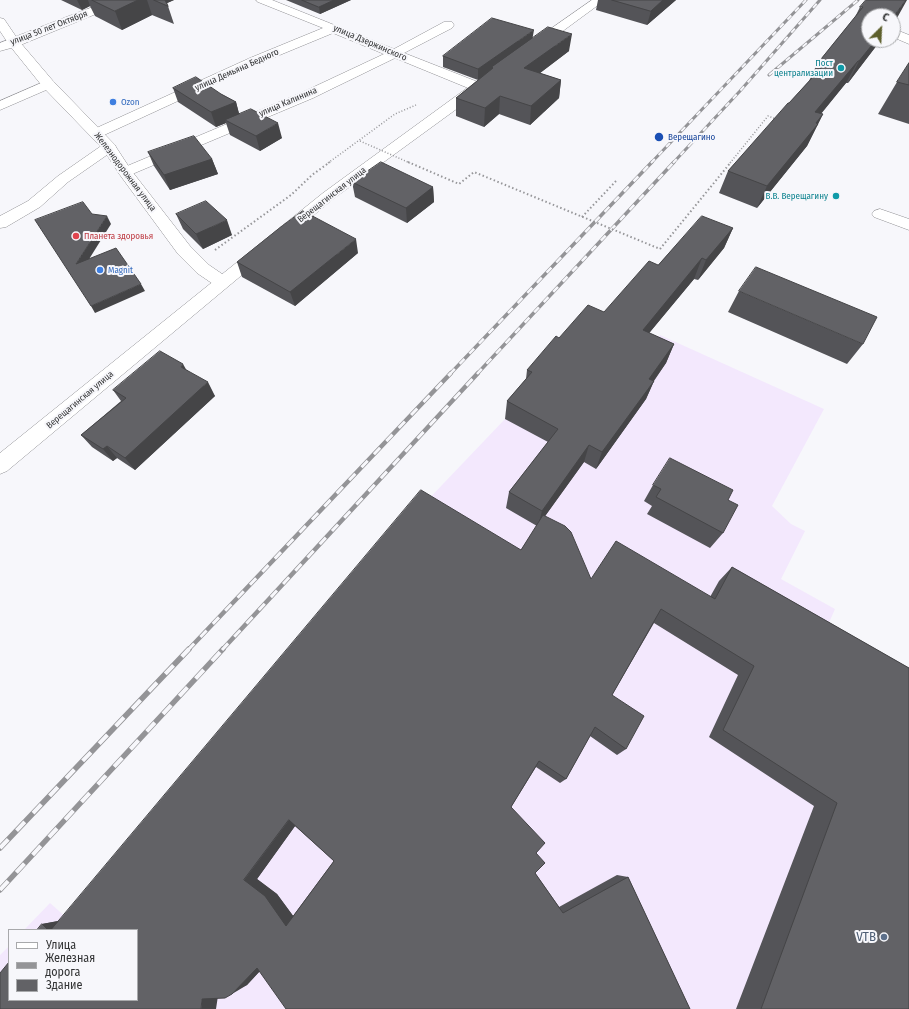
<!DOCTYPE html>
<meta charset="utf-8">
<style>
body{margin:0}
#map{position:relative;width:909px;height:1009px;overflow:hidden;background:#f7f7fb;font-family:"Fira Sans Condensed",sans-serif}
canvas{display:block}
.legend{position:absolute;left:8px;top:929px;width:130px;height:72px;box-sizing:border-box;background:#f7f7fb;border:1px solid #a8a9ab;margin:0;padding:5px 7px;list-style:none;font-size:12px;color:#323334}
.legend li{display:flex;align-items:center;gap:8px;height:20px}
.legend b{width:20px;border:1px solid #a8a9ab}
.north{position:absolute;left:861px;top:8px;width:40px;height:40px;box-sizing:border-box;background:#f7f7fb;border:1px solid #a8a9ab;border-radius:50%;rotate:24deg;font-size:11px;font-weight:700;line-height:16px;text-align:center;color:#323334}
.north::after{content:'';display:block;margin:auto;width:14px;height:18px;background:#5d5f2c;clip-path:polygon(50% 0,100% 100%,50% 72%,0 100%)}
</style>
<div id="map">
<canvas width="909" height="1009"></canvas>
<ul class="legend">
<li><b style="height:5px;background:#fff"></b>Улица</li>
<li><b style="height:5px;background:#949497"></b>Железная дорога</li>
<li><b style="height:11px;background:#626266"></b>Здание</li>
</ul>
<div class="north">С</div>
</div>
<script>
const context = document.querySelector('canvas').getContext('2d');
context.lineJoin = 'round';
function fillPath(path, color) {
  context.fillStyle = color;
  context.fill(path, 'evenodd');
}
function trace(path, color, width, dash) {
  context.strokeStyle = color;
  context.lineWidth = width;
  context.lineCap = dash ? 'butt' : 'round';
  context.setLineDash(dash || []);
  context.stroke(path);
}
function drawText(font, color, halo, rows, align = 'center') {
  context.font = font + ' "Fira Sans Condensed",sans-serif';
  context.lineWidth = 4;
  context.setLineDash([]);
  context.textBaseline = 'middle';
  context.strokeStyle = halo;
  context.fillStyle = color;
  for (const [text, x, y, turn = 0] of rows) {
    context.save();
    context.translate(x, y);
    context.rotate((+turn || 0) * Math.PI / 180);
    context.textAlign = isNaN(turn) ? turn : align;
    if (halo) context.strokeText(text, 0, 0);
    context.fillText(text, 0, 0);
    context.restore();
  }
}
fillPath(new Path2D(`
 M 660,335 L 824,409 L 772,506 L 791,524 L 805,531 L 781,579 L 835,609 L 821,641 L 881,1009 L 0,1009 L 0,955 L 9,946 L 9,1000 L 137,1000 L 137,930 L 24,930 L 50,903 L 68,919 L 422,506 L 505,419 L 645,353 Z`), '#f3e8fd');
const minor = new Path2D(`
 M 111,0 L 127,0 L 125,2 L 18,46 L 0,51 L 0,43 Z
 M 256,0 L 272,0 L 394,49 L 444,22 L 452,22 L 454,25 L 452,28 L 404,53 L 483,84 L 485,87 L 483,90 L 473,90 L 395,58 L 313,98 L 130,175 L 125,176 L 120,175 L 118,172 L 120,169 L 303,92 L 384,54 L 333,33 L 258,64 L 102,136 L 97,137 L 92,136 L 90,133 L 92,130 L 250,58 L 323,28 L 258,2 Z
 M 899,31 L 909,35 L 909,44 L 895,38 L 893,35 L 895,32 Z
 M 48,80 L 53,81 L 55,84 L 53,87 L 0,110 L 0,101 Z
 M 109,143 L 114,144 L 116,147 L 114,150 L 68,182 L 40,207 L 6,227 L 0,228 L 0,216 L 28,201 L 58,176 L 104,144 Z`);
const tertiary = new Path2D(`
 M 0,18 L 4,19 L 19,41 L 53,81 L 114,144 L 131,170 L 190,246 L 209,265 L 228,278 L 231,282 L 228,286 L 222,288 L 216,286 L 197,273 L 178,254 L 120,175 L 103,149 L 43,87 L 10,46 L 0,31 Z
 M 880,209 L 909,219 L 909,230 L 874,217 L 872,214 L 874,211 Z`);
const secondary = new Path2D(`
 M 592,0 L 605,0 L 537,50 L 529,50 L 527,47 L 529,44 Z
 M 479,82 L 484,83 L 486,86 L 484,89 L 333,199 L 7,471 L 0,474 L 0,453 L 323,193 L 474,83 Z`);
trace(minor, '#909094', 1);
trace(tertiary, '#909094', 1);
trace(secondary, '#909094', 1);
trace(new Path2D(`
 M 328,163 L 395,114 L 416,105
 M 730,163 L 768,116 L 776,119`), '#969699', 1.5, [1, 2]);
trace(new Path2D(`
 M 582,217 L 616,181
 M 660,249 L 731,162
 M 215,250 L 291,195 L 312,175 L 330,162`), '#969699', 2, [1.5, 2.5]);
fillPath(minor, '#fff');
fillPath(tertiary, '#fff');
fillPath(secondary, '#fff');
const railFar3 = new Path2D(`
 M 769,75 L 858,0
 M 651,163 L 806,0
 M 673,163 L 740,91 L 820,0`);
const railFar2 = new Path2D(`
 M 450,374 L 652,162
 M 477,374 L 674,162`);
const railFar1 = new Path2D(`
 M 188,650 L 451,373
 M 222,650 L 478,373`);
const rail = new Path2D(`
 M 0,848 L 189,649
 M 0,890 L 223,649`);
trace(railFar3, '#949497', 3);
trace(railFar2, '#949497', 3.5);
trace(railFar1, '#949497', 4.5);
trace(rail, '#949497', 5.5);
trace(railFar3, '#f7f7fb', 2, [5.5]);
trace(railFar2, '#f7f7fb', 2.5, [7]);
trace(railFar1, '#f7f7fb', 3, [9]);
trace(rail, '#f7f7fb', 4, [12]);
trace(new Path2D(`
 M 360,141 L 410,163`), '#969699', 1.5, [1, 2]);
trace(new Path2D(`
 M 408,162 L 459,184 L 474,172 L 660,249`), '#969699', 2, [1.5, 2.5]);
fillPath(new Path2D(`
 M 61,0 L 174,0 L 167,3 L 174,24 L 152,15 L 122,30 L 95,16 L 90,6 L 82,10 Z
 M 286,0 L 351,0 L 320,14 Z
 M 598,0 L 676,0 L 647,25 L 596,10 Z
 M 860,7 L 897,18 L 848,83 L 846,83 L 821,114 L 823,114 L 807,146 L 757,208 L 719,193 L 728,171 L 809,81 L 817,64 L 855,17 Z
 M 533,38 L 569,51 L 540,73 L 561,80 L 559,98 L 530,125 L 499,114 L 484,127 L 456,116 L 456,98 L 478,80 L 443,67 L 443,56 Z
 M 909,63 L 909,124 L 878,114 L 897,82 Z
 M 173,88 L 221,94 L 236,102 L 239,114 L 282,138 L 260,151 L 230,135 L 226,123 L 216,127 L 178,102 Z
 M 148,152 L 212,159 L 218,174 L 170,190 L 154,166 Z
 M 352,182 L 433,187 L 434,202 L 407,223 L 355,197 Z
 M 176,214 L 232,235 L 203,249 L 183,229 Z
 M 733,228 L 724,248 L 698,280 L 694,279 L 649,333 L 674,344 L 666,363 L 654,381 L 646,399 L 596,469 L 584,462 L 545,516 L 591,579 L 710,597 L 719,581 L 732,567 L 909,668 L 909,1009 L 736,1009 L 814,806 L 709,737 L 738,675 L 654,623 L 612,695 L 626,749 L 617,755 L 590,736 L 566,779 L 560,783 L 536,767 L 511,807 L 536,853 L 535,873 L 559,907 L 617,875 L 628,877 L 690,1009 L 260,971 L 247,985 L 218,998 L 42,924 L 59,921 L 521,550 L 537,526 L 506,508 L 509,492 L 548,442 L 505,419 L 507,401 L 526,379 L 527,370 L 559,338 L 604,312 L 658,265 ZM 295,826 L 334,861 L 293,916 L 277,894 L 257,879 Z
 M 358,253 L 295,306 L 242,277 L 237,262 Z
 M 739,291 L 863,344 L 847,364 L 728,312 Z
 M 187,370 L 215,396 L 135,470 L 117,458 L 113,461 L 92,447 L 81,435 L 121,401 L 113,390 Z
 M 653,485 L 728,500 L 723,533 L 710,548 L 647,514 L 652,506 L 644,501 Z`), '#545458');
fillPath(new Path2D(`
 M 77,0 L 88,0 L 90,6 L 82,10 Z
 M 138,0 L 147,0 L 152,15 L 122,30 L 115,11 Z
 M 164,0 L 174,0 L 165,4 Z
 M 334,0 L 351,0 L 320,14 L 319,7 Z
 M 663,0 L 676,0 L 647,25 L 651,11 Z
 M 906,0 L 907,0 L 897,18 L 893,23 L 893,17 Z
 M 534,30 L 532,41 L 493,68 L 492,67 L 492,70 L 478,80 L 478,69 Z
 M 572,34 L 569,51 L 523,86 L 524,68 Z
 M 876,40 L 881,40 L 848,83 L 859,61 Z
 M 858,61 L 846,83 L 804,134 L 815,112 Z
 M 561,80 L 559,98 L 530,125 L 531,106 Z
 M 500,96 L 499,114 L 484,127 L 485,108 Z
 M 236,102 L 240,117 L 225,120 L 226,123 L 216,127 L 211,112 Z
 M 823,114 L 807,146 L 757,208 L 767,186 Z
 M 278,123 L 282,138 L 260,151 L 256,136 Z
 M 212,159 L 218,174 L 170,190 L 164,175 Z
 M 433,187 L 434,202 L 407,223 L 406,208 Z
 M 107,216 L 111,224 L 81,272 L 76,264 Z
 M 227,220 L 232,235 L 203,249 L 196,234 Z
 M 733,228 L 724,248 L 698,280 L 706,260 Z
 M 356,239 L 358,253 L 295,306 L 290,292 Z
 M 702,258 L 694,279 L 636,349 L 643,330 Z
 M 141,284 L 145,291 L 95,313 L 91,306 Z
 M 674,344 L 666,363 L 642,397 L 649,379 Z
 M 183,364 L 191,378 L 181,367 Z
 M 654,381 L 646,399 L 596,469 L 602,452 Z
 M 208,382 L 215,396 L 135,470 L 125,458 Z
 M 589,445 L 584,462 L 538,526 L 542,511 Z
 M 107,446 L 117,458 L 113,461 L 103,449 Z
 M 289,820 L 298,822 L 257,879 L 277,894 L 297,921 L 286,926 L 244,880 Z
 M 68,919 L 58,930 L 48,930 L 42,924 Z
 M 270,960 L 247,985 L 232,994 L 257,968 Z
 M 219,989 L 216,1009 L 201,1009 L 202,999 Z`), '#454547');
const building = new Path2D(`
 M 92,0 L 138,0 L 115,11 Z
 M 154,0 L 165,0 L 168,6 Z
 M 302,0 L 334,0 L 319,7 Z
 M 612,0 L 663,0 L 651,11 Z
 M 866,0 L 906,0 L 893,17 L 893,16 L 869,16 L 869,40 L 876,40 L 859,61 L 858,61 L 815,112 L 823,114 L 816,123 L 818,124 L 767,186 L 728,171 L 788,103 L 789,103 L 823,66 L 817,64 L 863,7 L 860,7 Z
 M 492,18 L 534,30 L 478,69 L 443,56 Z
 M 548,27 L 572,34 L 524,68 L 561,80 L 531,106 L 500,96 L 485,108 L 456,98 L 493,68 L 492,67 Z
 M 909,63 L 909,85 L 897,82 Z
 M 196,77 L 221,94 L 236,102 L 211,112 L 173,88 Z
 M 251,109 L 278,123 L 256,136 L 225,120 Z
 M 194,136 L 212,159 L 164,175 L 148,152 Z
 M 381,162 L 433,187 L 406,208 L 352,182 Z
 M 206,201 L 227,220 L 196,234 L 176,214 Z
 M 83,202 L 92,214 L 107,216 L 76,264 L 116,248 L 141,284 L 91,306 L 35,220 Z
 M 303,211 L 356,239 L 290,292 L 237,262 L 282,226 Z
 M 702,216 L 733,228 L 706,260 L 702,258 L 643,330 L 674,344 L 649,379 L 654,381 L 602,452 L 589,445 L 542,511 L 509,492 L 558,429 L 507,401 L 532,372 L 527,370 L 556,336 L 559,338 L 588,305 L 604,312 L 649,261 L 658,265 Z
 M 756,267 L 877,317 L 863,344 L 739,291 Z
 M 160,351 L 183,364 L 181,367 L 208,382 L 125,458 L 107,446 L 103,449 L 81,435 L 126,398 L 113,390 Z
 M 670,458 L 733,490 L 728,500 L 738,505 L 723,533 L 656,497 L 661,489 L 653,485 Z
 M 421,490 L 521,550 L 543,515 L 565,526 L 571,532 L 591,579 L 616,541 L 715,599 L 732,567 L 909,668 L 909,1009 L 761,1009 L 837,803 L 723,730 L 754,666 L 661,609 L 612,695 L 644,716 L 626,749 L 595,727 L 566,779 L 539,761 L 511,807 L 545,843 L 536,853 L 545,863 L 535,873 L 563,913 L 628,877 L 690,1009 L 286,1009 L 257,968 L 232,994 L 225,998 L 202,999 L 201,1009 L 0,1009 L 0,973 L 9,962 L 9,1000 L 137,1000 L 137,930 L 51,930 ZM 289,820 L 334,861 L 286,926 L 265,896 L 244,880 Z
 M 42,924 L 48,930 L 37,930 Z`);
fillPath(building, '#626266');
trace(building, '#454547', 1);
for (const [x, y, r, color] of [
 [841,68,4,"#0f9aa8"],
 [113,102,4,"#3f7fe0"],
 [659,137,5,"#1a4fb4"],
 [836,196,4,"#0f9aa8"],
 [76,236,4,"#e0444e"],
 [100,270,4,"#3f7fe0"],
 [884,937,4,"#5c6f8a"]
]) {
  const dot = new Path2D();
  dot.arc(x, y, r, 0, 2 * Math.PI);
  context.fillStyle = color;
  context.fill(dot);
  trace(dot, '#f7f7fb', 1.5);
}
drawText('9px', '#323334', '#f7f7fb', [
 ["улица 50 лет Октября",49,28,-21],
 ["улица Дзержинского",370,43,23],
 ["улица Демьяна Бедного",237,70,-24],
 ["улица Калинина",288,102,-23],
 ["Железнодорожная улица",125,172,53],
 ["Верещагинская улица",332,195,-38],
 ["Верещагинская улица",80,400,-40]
]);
drawText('9px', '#0d838f', '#f7f7fb', [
 ["Пост",833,63],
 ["централизации",833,73],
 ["В.В. Верещагину",828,196]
], 'right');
drawText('9px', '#366cbe', '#f7f7fb', [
 ["Ozon",121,102],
 ["Magnit",108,270]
], 'left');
drawText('9px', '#164399', '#f7f7fb', [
 ["Верещагино",668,137]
], 'left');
drawText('9px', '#be3a42', '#f7f7fb', [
 ["Планета здоровья",84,236]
], 'left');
drawText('13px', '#4e5e75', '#f7f7fb', [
 ["VTB",876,937]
], 'right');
</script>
